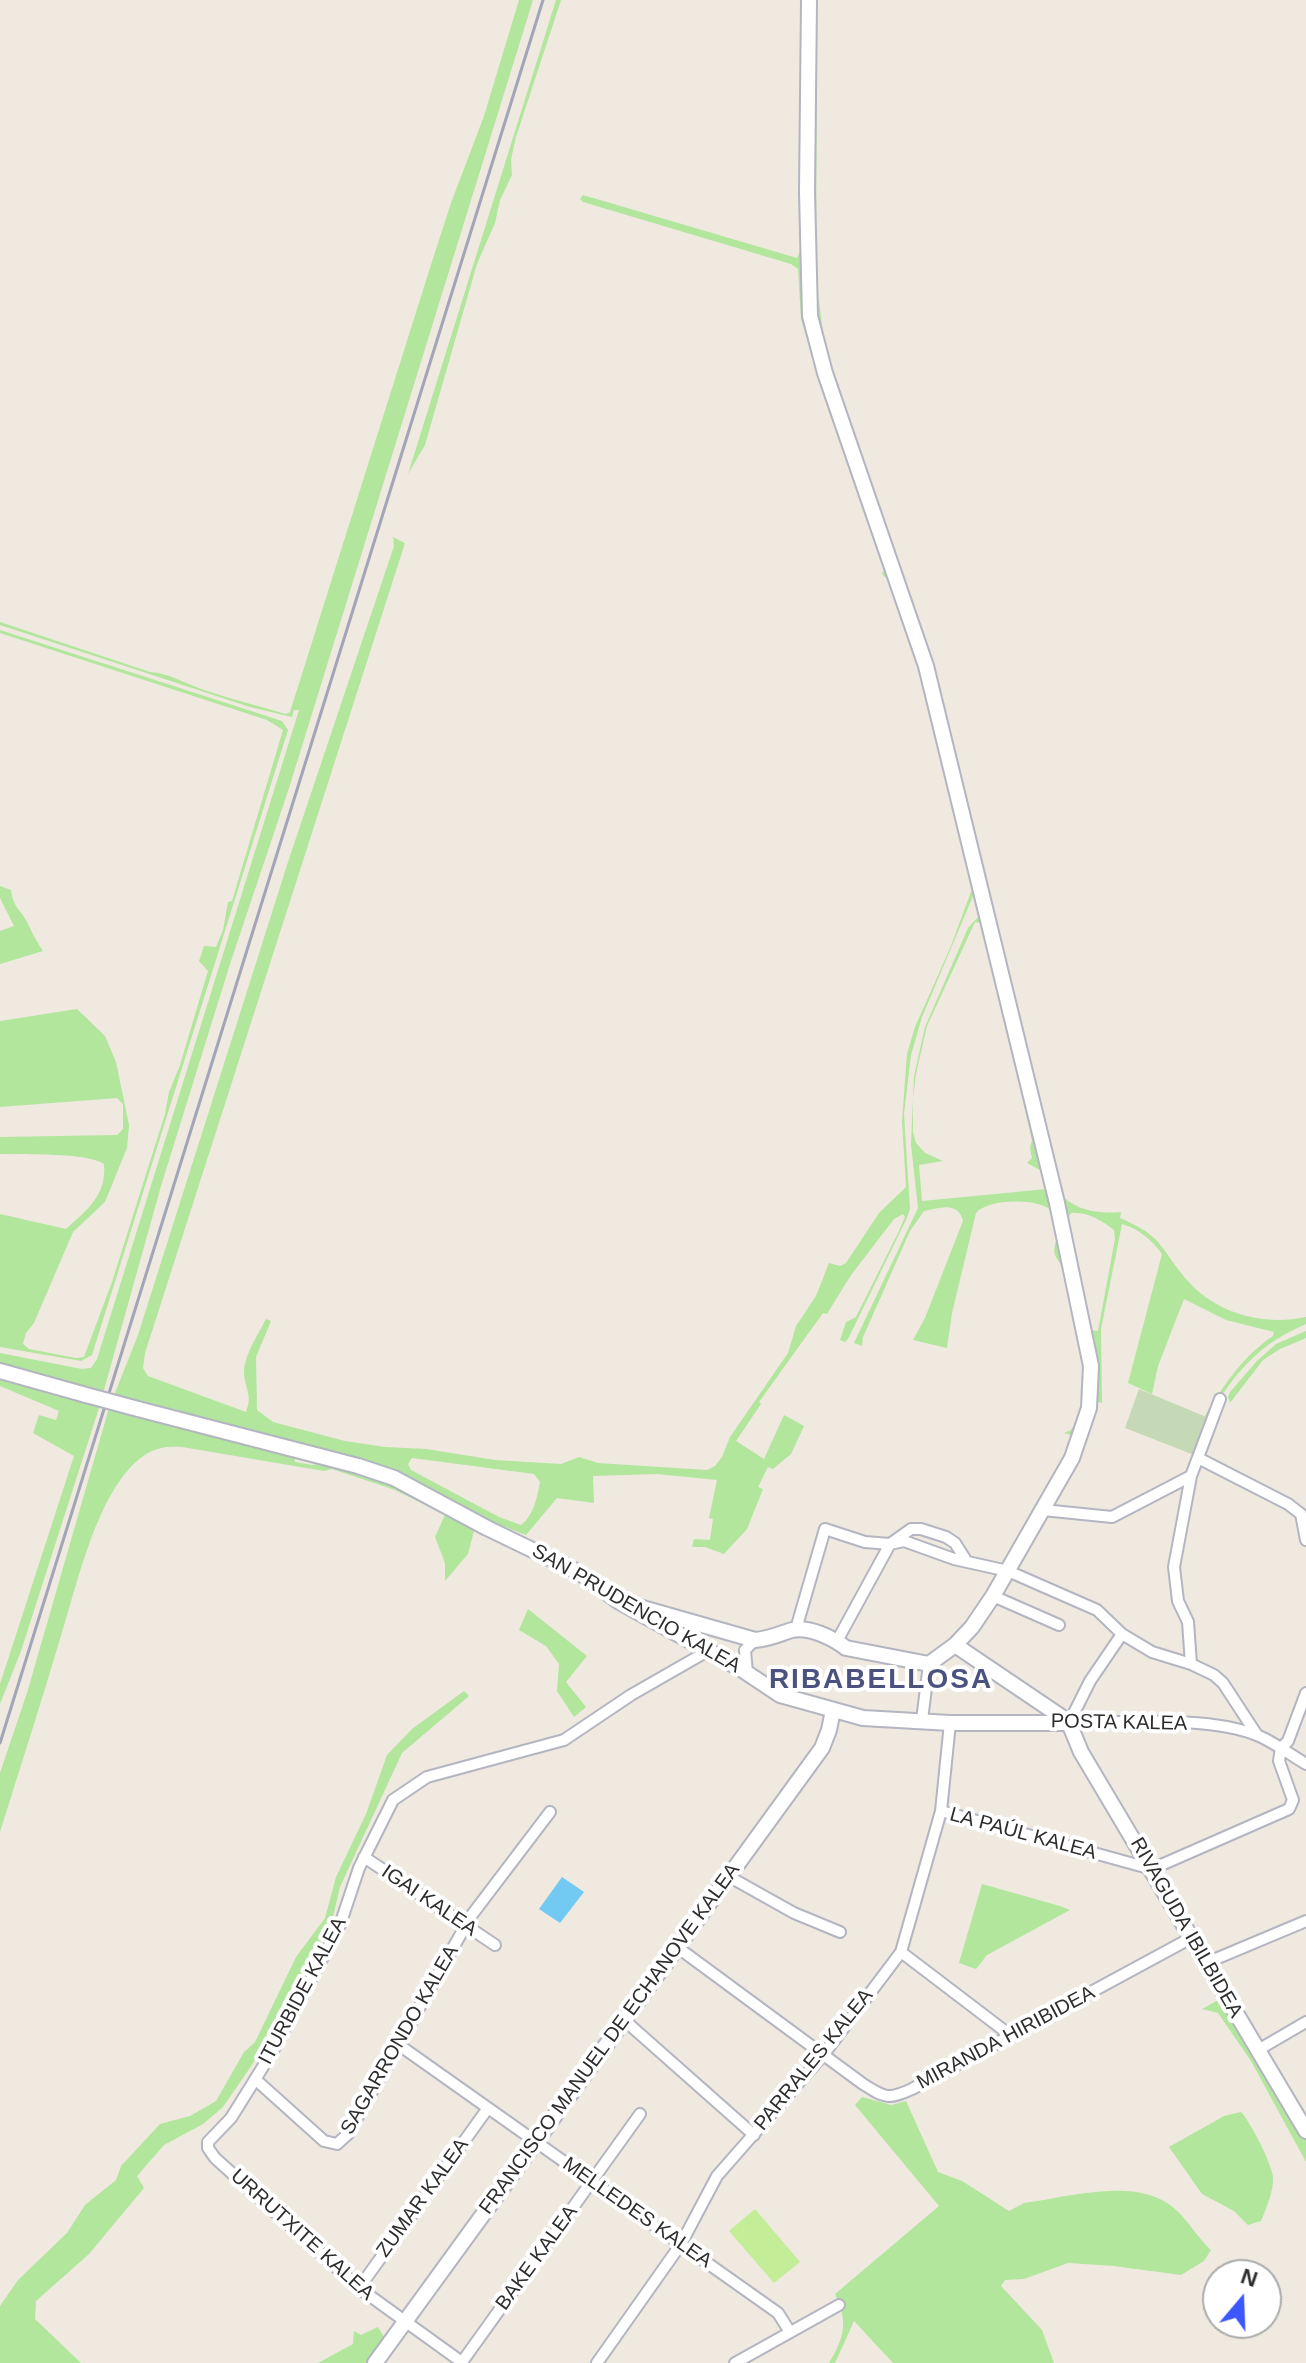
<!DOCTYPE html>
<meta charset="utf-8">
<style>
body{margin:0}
#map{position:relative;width:1306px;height:2363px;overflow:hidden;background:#efe9e0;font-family:Helvetica,sans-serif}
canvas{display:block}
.north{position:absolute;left:1202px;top:2259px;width:80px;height:80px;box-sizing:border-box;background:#fff;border:2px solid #ababab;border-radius:50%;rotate:19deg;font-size:22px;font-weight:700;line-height:32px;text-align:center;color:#2d2d2d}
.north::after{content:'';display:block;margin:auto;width:28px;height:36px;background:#3d57fe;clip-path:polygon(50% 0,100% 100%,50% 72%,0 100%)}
</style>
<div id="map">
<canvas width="1306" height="2363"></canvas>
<div class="north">N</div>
</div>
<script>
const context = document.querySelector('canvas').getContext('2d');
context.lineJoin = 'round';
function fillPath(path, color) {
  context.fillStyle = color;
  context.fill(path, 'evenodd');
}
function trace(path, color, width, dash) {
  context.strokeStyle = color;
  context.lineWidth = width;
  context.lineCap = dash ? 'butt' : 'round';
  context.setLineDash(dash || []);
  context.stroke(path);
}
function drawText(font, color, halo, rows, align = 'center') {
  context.font = font + ' Helvetica,sans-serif';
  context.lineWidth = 8;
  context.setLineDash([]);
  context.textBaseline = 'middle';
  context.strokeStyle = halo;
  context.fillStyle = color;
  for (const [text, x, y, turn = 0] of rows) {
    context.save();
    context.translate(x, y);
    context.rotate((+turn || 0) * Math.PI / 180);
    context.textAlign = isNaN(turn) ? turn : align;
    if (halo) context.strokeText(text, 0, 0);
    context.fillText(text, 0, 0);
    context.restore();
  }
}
fillPath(new Path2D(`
 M 519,0 L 533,0 L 289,788 L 230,964 L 161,1186 L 99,1408 L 21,1651 L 0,1704 L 0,1684 L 74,1456 L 33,1433 L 39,1415 L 56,1420 L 59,1411 L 0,1386 L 0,1377 L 89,1403 L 92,1390 L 0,1364 L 0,1353 L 82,1369 L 91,1368 L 97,1359 L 299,710 L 294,710 L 292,717 L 250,707 L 0,625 L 0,622 L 150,672 C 169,673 186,684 204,690 C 231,699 259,706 286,714 L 290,712 L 429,271 L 451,203 L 484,116 Z
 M 556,0 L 561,0 L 516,137 L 511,159 L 512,175 L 500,200 L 495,223 L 477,264 L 425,445 L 408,474 Z
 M 803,0 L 805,311 L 914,638 L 976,889 L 922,1017 L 911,1055 L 904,1114 L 910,1209 L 906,1220 L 848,1339 L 845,1342 L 840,1340 L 846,1322 L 856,1317 L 899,1231 L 905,1217 L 903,1214 L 894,1219 L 851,1275 L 827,1314 L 823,1313 L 759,1402 L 761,1404 L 736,1441 L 764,1459 L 784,1415 L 804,1426 L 791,1454 L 773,1469 L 768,1467 L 758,1487 L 763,1489 L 747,1529 L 724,1554 L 705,1547 L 692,1547 L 694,1539 L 710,1540 L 713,1519 L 709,1518 L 717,1480 L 657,1474 L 593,1476 L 594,1503 L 557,1498 L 526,1535 L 495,1523 L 494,1525 L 411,1480 L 133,1400 L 129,1413 L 294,1454 L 295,1462 L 312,1465 L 325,1463 L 383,1479 L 475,1527 L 468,1554 L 445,1581 L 445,1563 L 435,1537 L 445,1515 L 395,1490 L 332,1469 L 324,1471 L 182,1447 C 159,1445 145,1451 129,1469 C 93,1509 76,1588 60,1639 C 41,1703 20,1768 0,1832 L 0,1773 L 27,1693 L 109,1408 L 138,1335 L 288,862 L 394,546 L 393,537 L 405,543 L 145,1353 L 143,1368 L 148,1376 L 246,1412 C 253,1394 245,1390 244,1373 C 244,1355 258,1335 266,1319 L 271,1321 L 256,1357 L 257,1410 L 273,1422 L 345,1441 L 385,1447 L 426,1449 L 495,1460 L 561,1464 L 579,1457 L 598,1463 L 707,1470 L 715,1466 L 722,1457 L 730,1437 L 788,1353 L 796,1326 L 816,1296 L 829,1263 L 840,1266 L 846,1263 L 879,1213 L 906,1187 L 902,1121 L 907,1054 L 915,1027 L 951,946 L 972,889 L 924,682 L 899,604 L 888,580 L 882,574 L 884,570 L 826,403 L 801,319 L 798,269 L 791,264 L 583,202 L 580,199 L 583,195 L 797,258 L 801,249 ZM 412,1458 L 534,1474 L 540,1482 C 537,1498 534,1515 521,1525 L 499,1517 L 411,1470 L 408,1464 Z
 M 813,0 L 817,0 L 816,277 L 823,333 L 833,374 L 916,611 L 986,877 L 1061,1194 C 1075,1211 1101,1214 1121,1212 L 1120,1218 C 1164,1237 1159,1247 1187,1280 C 1216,1314 1264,1326 1306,1317 L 1306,1324 C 1260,1343 1232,1374 1209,1418 L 1205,1416 C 1223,1386 1243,1356 1273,1336 L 1274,1332 L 1226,1320 L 1184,1299 L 1158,1366 L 1152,1394 L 1128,1383 L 1162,1254 C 1152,1240 1139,1229 1122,1224 L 1101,1329 L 1102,1403 L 1094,1401 L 1089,1330 L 1098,1331 L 1115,1239 L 1114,1230 C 1103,1221 1086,1211 1071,1213 L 1065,1221 L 961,792 L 826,364 L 813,310 Z
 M 0,630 L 282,721 L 288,730 L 92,1355 L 81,1361 L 0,1347 L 0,1214 L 66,1229 C 87,1210 107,1195 104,1164 C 87,1152 23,1155 0,1154 L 0,1137 L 117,1135 L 123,1129 L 123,1104 L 117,1098 L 0,1107 L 0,1021 L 77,1009 L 105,1036 L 116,1062 L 129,1125 L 127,1148 L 105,1202 L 73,1232 L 34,1323 L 26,1333 L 23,1344 L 29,1349 L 76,1358 L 84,1357 L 112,1282 L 165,1114 L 169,1092 L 180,1065 L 208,971 L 199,961 L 204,946 L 216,947 L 223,930 L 228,902 L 232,901 L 283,730 L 267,720 L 0,633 Z
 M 0,886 L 11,890 C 13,909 23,911 29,926 C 33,935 37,942 43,951 L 0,964 L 0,931 L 14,926 L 0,898 Z
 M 978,917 L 983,917 L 985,923 L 1045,1165 L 1042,1171 L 1027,1163 L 1032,1158 L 1030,1148 L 1032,1140 L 985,933 L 980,923 L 975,922 L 927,1026 L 916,1074 L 913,1098 L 913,1132 L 916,1143 L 925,1153 L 943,1161 L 919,1165 L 922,1201 L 1047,1189 L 1050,1191 C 1066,1258 1106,1372 1075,1436 L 1064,1433 L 1071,1430 C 1098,1393 1079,1311 1064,1271 C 1062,1265 1057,1260 1055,1255 C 1053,1249 1056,1242 1057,1236 C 1057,1228 1054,1219 1052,1211 C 1040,1198 988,1198 976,1213 L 952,1313 L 947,1348 L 913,1340 L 925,1318 L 963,1221 C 958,1201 940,1208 924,1211 L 910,1231 L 863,1337 L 862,1346 L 854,1343 L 918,1208 L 911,1144 L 914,1076 L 925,1027 L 968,928 Z
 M 1306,1331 L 1306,1338 L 1280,1349 L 1263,1360 L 1230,1403 L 1228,1397 L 1230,1392 L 1257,1361 L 1276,1344 Z
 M 528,1609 L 587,1656 L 566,1682 L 586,1707 L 574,1717 L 557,1691 L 559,1664 L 546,1646 L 519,1630 Z
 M 464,1691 L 469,1696 L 402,1753 L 340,1887 L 332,1921 L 252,2065 L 223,2107 L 203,2124 L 164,2145 L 137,2176 L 144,2188 L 89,2254 L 36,2301 L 35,2319 L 81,2363 L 0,2363 L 0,2306 L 18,2280 L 67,2233 L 85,2205 L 116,2180 L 121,2166 L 160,2124 L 190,2116 L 216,2101 L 244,2052 L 255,2042 L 296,1957 L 325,1918 L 336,1877 L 366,1814 L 387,1755 L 412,1729 Z
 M 982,1884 L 1060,1906 L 1070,1910 L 987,1955 L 976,1969 L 959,1963 Z
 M 1222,1998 L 1306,2139 L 1306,2162 L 1251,2061 L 1218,2013 L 1202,2009 Z
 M 862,2097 L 891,2105 L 906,2101 L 938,2172 L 962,2181 L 1009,2211 L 1024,2203 C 1070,2197 1136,2176 1174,2208 C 1188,2220 1197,2237 1211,2250 L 1204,2261 L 1181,2275 L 1114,2266 L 1068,2263 L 1024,2279 L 1005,2280 L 1001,2286 L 1042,2330 L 1054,2363 L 893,2363 L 854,2321 L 835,2363 L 829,2363 C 845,2337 848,2321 835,2294 L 939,2206 L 855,2105 Z
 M 1241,2112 C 1250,2121 1272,2164 1273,2177 C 1274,2190 1266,2209 1261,2221 L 1248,2225 L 1234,2211 L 1202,2194 L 1169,2147 L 1224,2116 Z
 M 378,2327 L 384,2337 L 382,2345 L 369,2363 L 318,2363 L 353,2344 L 354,2331 L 361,2335 Z`), '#b1e69c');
fillPath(new Path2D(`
 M 1139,1389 L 1209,1418 L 1194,1455 L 1125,1428 Z`), '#c6d9b7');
fillPath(new Path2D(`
 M 755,2209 L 800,2262 L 774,2283 L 729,2231 Z`), '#c4ed97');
fillPath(new Path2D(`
 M 562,1877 L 584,1892 L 560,1923 L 539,1909 Z`), '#72c9f2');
const street = new Path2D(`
 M 1198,1458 L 1288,1504 L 1301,1514 L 1306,1540
 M 1043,1510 L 1112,1517 L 1191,1476 L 1220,1399
 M 993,1596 L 1059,1625
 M 796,1629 L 825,1529 L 865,1542 L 890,1544 L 904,1541 L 954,1559 L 1008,1571 L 1097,1610 L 1122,1634 L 1152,1652 L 1191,1664 L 1214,1675 L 1223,1683 L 1257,1735
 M 1122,1634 L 1090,1681 L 1069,1723 C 1123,1723 1209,1715 1259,1736 C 1275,1743 1291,1755 1306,1764
 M 837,1641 L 890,1544 L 911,1529 L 921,1529 L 946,1537 L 955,1543 L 967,1562
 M 1191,1664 L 1188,1622 L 1178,1601 L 1174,1567 L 1191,1476
 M 747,1673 L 745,1650 L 755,1640
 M 922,1720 L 929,1664
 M 1281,1748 L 1288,1741 L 1306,1693
 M 941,1811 L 1152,1869 L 1289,1809 L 1293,1800 L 1279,1761 L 1281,1748
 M 364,1857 L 495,1945
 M 728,1876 L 794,1913 L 840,1932
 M 677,1947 L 863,2084 C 885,2098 888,2100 912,2089 L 1191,1938
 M 901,1952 L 1010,2035
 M 1206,1963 L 1306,1921
 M 623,2019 L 754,2135
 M 399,2045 L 778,2313 L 790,2332
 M 1258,2050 L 1306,2022
 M 255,2079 L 324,2141 L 337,2144 L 348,2134 L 471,1916 L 550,1812
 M 359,2288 L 488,2108
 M 462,2362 L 640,2114
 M 463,2363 L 359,2288 L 215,2158 L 208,2148 L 208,2142 L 231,2118 L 274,2049 L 340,1925 L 359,1868 L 393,1800 L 427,1777 L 564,1740 L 631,1695 L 706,1652
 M 597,2363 L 681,2244 L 717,2176 L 824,2054 L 901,1952 L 941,1811 L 950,1723
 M 735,2363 L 839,2305`);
const secondary = new Path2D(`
 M 0,1371 L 86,1395
 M 138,1409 L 358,1466 L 394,1478 L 487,1528 L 580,1573 L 618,1601 L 741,1669 L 780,1695 L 863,1718 L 950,1723 L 1069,1723
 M 618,1601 L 755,1640 C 769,1639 779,1634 792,1630 C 809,1626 833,1638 846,1648 L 929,1664 L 955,1645 L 972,1627 L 993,1596 L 1072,1458 L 1089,1408 L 1091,1366 L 1057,1203 L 926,666 L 825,373 L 810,316 L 807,192 L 809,0
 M 955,1645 L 1069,1722
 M 1069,1723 L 1081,1752 L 1306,2131
 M 375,2363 L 822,1748 L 829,1730 L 833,1710`);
trace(street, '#b3b5c1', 14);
trace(secondary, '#b3b5c1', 18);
trace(street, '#fff', 10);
trace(secondary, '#fff', 14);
trace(new Path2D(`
 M 0,1743 L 543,0`), '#a2a4b8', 3);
const secondaryBridge = new Path2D(`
 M 86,1395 L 138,1409`);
trace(secondaryBridge, '#b3b5c1', 18, []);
trace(secondaryBridge, '#fff', 14);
drawText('20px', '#2d2d2d', '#fff', [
 ["SAN PRUDENCIO KALEA",636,1609,30],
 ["POSTA KALEA",1119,1723,1],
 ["LA PAÚL KALEA",1023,1834,15],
 ["IGAI KALEA",429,1901,34],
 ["RIVAGUDA IBILBIDEA",1186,1928,60],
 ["ITURBIDE KALEA",303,1991,-62],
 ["MIRANDA HIRIBIDEA",1006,2038,-28],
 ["FRANCISCO MANUEL DE ECHANOVE KALEA",610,2039,-54],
 ["SAGARRONDO KALEA",400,2040,-60],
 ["PARRALES KALEA",814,2060,-51],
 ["ZUMAR KALEA",423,2198,-54],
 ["MELLEDES KALEA",637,2213,35],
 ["URRUTXITE KALEA",302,2235,42],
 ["BAKE KALEA",537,2258,-54]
]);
context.letterSpacing = '2px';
drawText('bold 28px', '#4c5280', '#fff', [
 ["RIBABELLOSA",881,1680]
]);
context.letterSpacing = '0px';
</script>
